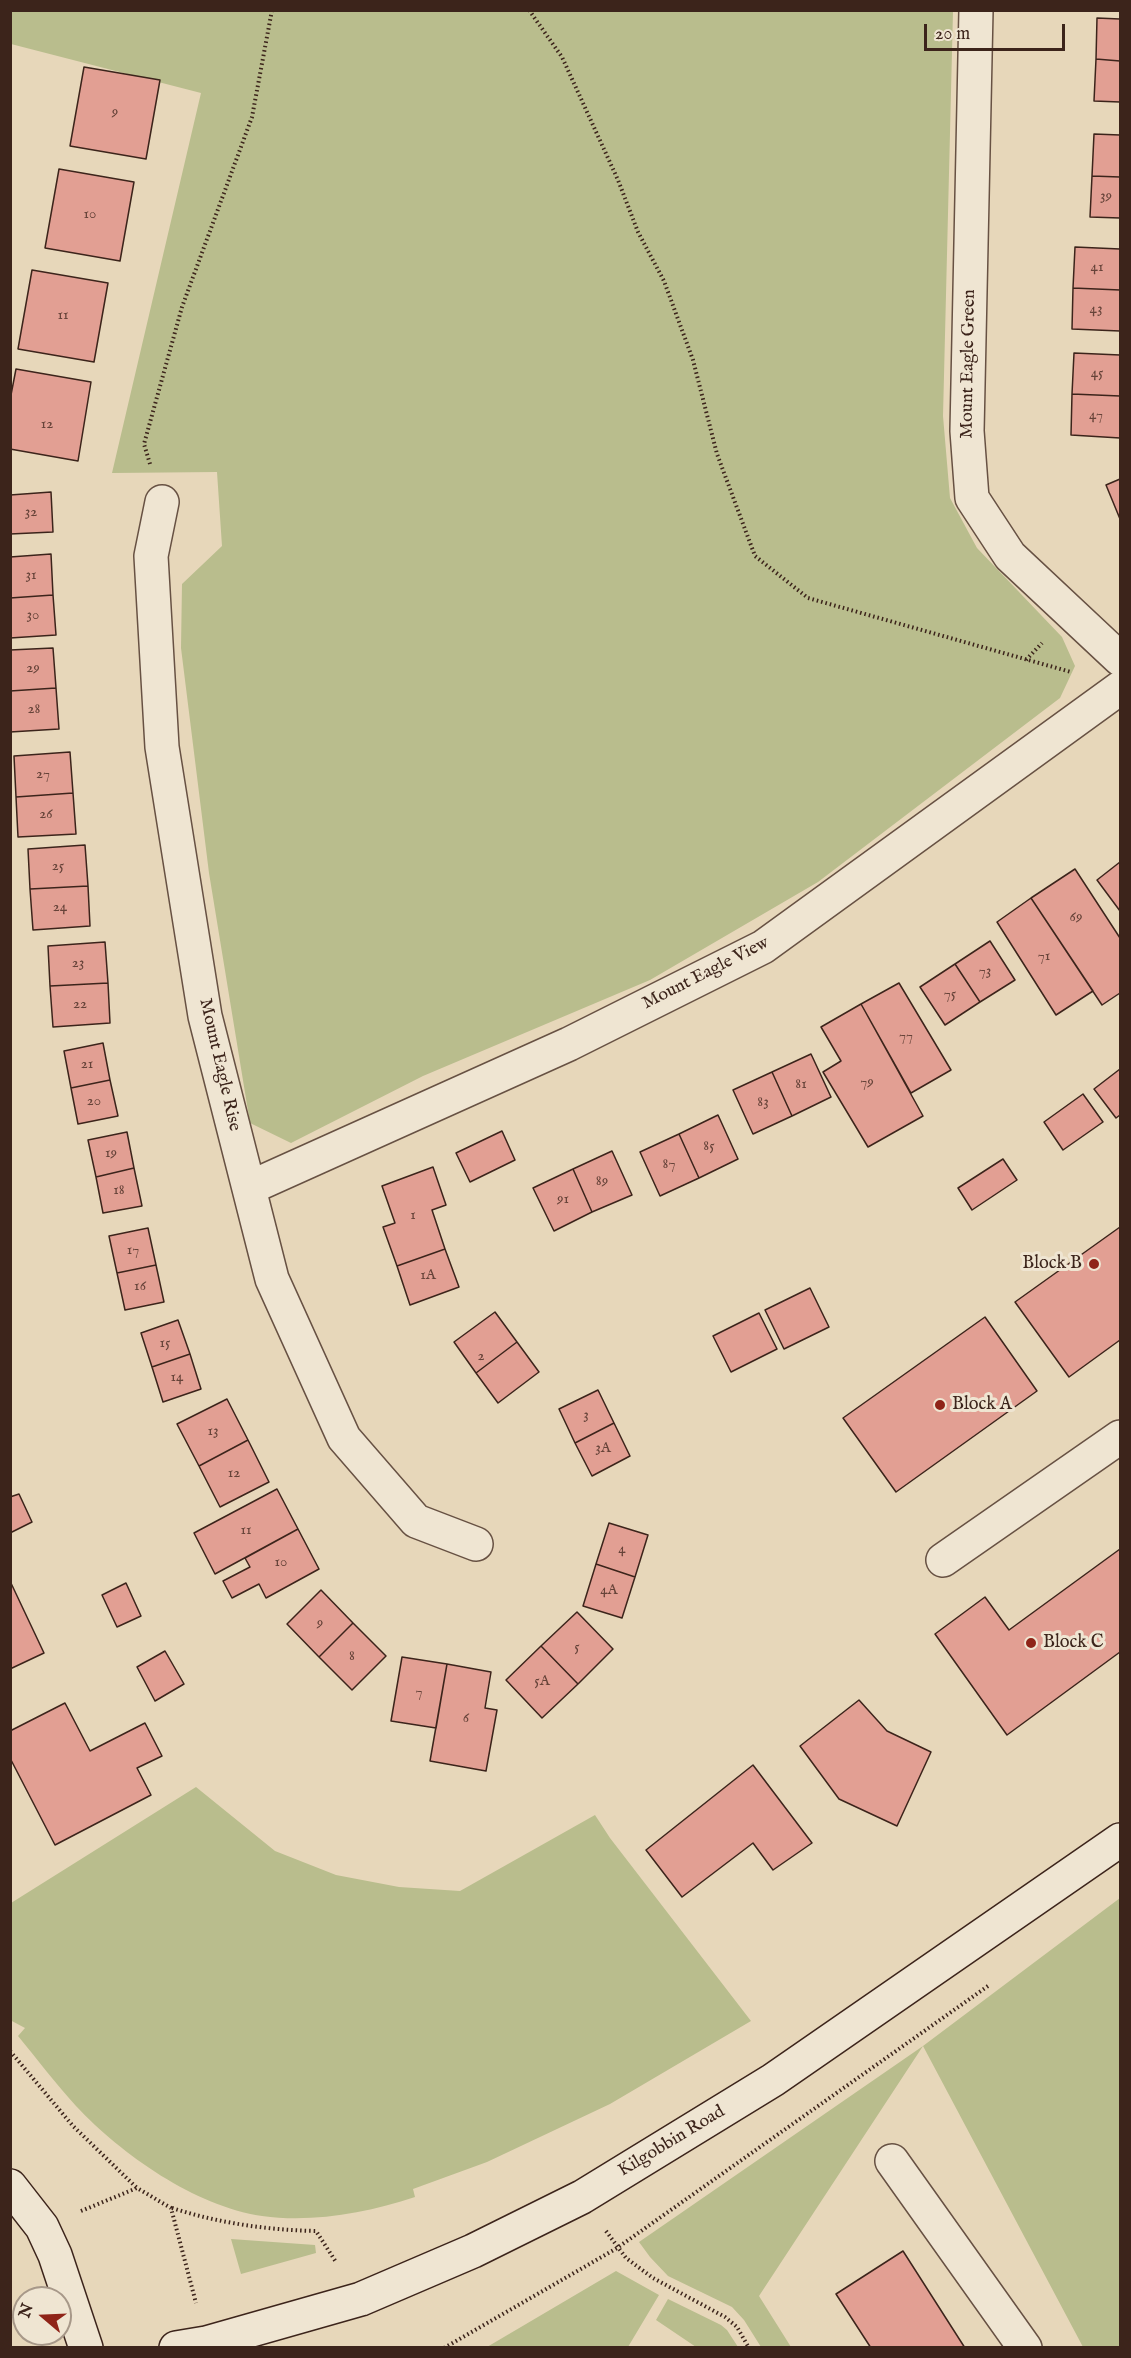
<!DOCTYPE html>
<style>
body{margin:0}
#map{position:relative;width:1131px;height:2358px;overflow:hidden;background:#e7d7ba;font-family:"IM FELL English",serif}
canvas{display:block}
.frame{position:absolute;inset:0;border:12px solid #3c241b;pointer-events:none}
.north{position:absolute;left:12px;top:2286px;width:60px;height:60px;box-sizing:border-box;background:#efe5d2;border:2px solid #a79889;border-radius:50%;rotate:289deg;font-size:16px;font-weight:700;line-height:24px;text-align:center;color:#3c241b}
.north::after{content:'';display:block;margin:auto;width:21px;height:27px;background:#8f2418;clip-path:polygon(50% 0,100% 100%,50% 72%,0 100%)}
.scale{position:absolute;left:924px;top:24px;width:141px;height:27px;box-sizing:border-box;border:3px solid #3c241b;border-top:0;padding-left:8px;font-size:18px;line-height:21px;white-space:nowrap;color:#3c241b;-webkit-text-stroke:4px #efe5d2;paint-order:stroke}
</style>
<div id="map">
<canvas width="1131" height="2358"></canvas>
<div class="frame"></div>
<div class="north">N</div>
<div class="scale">20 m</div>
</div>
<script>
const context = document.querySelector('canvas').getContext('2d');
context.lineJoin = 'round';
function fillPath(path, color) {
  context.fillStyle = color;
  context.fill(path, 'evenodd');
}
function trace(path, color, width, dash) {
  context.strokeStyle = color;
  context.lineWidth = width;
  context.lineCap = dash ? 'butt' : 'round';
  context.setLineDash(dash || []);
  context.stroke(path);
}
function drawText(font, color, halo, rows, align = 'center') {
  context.font = font + ' "IM FELL English",serif';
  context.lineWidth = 6;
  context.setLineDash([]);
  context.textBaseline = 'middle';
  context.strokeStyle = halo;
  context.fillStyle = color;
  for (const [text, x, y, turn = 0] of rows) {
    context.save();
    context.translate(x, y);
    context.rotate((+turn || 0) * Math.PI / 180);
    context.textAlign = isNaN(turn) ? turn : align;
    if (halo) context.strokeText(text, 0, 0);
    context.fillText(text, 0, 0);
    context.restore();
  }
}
fillPath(new Path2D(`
 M 10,11 L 953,11 L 943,416 L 950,498 L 977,548 L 1062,637 L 1075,666 L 1060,698 L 818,882 L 650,980 L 423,1076 L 291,1143 L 250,1123 L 209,873 L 181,648 L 182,584 L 222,546 L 217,472 L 112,473 L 201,93 L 11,44 Z
 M 196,1787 L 275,1851 L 336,1875 L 399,1887 L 460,1891 L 595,1815 L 610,1838 L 751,2021 L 610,2104 L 487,2162 L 413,2189 L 415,2197 C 367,2213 312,2223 262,2216 C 195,2206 122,2155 76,2106 C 56,2084 37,2059 18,2036 L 25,2028 L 10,2020 L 11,1903 Z
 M 1120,1898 L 1120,2347 L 1083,2347 L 923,2046 L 759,2296 L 791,2347 L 761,2347 L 744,2320 L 732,2307 L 668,2276 L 650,2257 L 639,2242 L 923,2046 Z
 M 231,2239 L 315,2245 L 316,2253 L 241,2274 Z
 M 616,2271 L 659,2295 L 628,2347 L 487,2347 Z
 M 668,2299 L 721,2325 L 727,2330 L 738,2347 L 696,2347 L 656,2320 Z`), '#b9bd8d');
const building = new Path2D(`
 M 1097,18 L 1120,19 L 1120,61 L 1096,59 Z
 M 1096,59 L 1120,61 L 1120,102 L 1094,101 Z
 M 84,67 L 160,80 L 146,159 L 70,146 Z
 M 1094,134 L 1120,135 L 1120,177 L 1092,176 Z
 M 59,169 L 134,182 L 120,261 L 45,248 Z
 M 1092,176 L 1120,177 L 1120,218 L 1090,217 Z
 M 1075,247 L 1120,249 L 1120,290 L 1073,288 Z
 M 32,270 L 108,283 L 94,362 L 18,349 Z
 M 1073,288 L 1120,290 L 1120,331 L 1072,329 Z
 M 1074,353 L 1120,355 L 1120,396 L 1072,394 Z
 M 16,369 L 91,382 L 78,461 L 10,449 L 10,400 Z
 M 1072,394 L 1120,396 L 1120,438 L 1071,435 Z
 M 1120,479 L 1120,519 L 1106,485 Z
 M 51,492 L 53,532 L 10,534 L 10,495 Z
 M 51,554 L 53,595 L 10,598 L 10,557 Z
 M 53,595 L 56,635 L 10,638 L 10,598 Z
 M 53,648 L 56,688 L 10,691 L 10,650 Z
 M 56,688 L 59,729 L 10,732 L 10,691 Z
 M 70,752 L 73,793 L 16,797 L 14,756 Z
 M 73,793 L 76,834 L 18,837 L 16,797 Z
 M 85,845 L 88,886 L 30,889 L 28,849 Z
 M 1120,862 L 1120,911 L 1097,880 Z
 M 1075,869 L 1120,938 L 1120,993 L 1102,1005 L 1031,898 Z
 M 88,886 L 90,926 L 33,930 L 30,889 Z
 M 1031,898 L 1093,991 L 1056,1015 L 997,922 Z
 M 990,941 L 1015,980 L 980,1002 L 955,964 Z
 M 105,942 L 108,983 L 50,986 L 48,946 Z
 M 955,964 L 980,1002 L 945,1025 L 920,987 Z
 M 108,983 L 110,1023 L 53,1027 L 50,986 Z
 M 899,983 L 951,1070 L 911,1093 L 861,1004 Z
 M 861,1004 L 923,1116 L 868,1147 L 823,1072 L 841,1061 L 821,1027 Z
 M 103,1043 L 110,1080 L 71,1088 L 64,1051 Z
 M 811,1054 L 831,1097 L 792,1116 L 772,1072 Z
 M 1120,1069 L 1120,1115 L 1116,1118 L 1094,1089 Z
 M 772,1072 L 792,1116 L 753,1134 L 733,1090 Z
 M 110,1080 L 118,1116 L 78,1124 L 71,1088 Z
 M 1083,1094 L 1103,1122 L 1063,1150 L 1044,1122 Z
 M 718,1115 L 738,1159 L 699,1178 L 679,1134 Z
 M 502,1131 L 515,1160 L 470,1182 L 456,1153 Z
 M 127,1132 L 134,1168 L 96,1177 L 88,1140 Z
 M 679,1134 L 699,1178 L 660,1196 L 640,1152 Z
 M 612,1151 L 632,1195 L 592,1212 L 573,1169 Z
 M 1003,1159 L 1017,1180 L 972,1210 L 958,1188 Z
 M 433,1167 L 446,1205 L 432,1210 L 445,1249 L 397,1266 L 383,1227 L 395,1223 L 382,1186 Z
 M 134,1168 L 142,1206 L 103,1213 L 96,1177 Z
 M 573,1169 L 592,1212 L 554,1231 L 533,1188 Z
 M 1120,1227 L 1120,1340 L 1069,1377 L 1015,1302 Z
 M 148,1228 L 156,1265 L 117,1273 L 109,1236 Z
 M 445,1249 L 459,1287 L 410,1305 L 397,1266 Z
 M 156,1265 L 164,1302 L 125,1310 L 117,1273 Z
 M 810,1288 L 829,1327 L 784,1349 L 765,1310 Z
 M 495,1312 L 517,1342 L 476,1373 L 454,1342 Z
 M 759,1313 L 777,1349 L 731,1372 L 713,1336 Z
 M 985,1317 L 1037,1391 L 896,1492 L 843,1418 Z
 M 178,1320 L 190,1354 L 152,1367 L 141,1333 Z
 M 517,1342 L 539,1372 L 498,1403 L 476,1373 Z
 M 190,1354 L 201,1389 L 163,1402 L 152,1367 Z
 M 598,1390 L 614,1423 L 575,1443 L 559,1409 Z
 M 227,1399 L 248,1440 L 199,1466 L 177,1424 Z
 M 614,1423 L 630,1456 L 592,1476 L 575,1443 Z
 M 248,1440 L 269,1482 L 220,1507 L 199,1466 Z
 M 277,1489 L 298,1529 L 215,1574 L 194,1533 Z
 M 19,1494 L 32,1522 L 10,1533 L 10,1497 Z
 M 609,1523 L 648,1535 L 635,1577 L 596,1564 Z
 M 298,1529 L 319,1569 L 266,1598 L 259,1584 L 232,1598 L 223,1581 L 250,1567 L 245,1558 Z
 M 1120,1549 L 1120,1652 L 1007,1735 L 935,1634 L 985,1597 L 1009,1630 Z
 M 596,1564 L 635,1577 L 622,1618 L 583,1606 Z
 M 10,1581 L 44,1653 L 10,1669 Z
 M 126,1583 L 141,1616 L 117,1627 L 102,1595 Z
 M 321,1590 L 353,1623 L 319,1657 L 287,1624 Z
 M 577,1612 L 613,1649 L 578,1684 L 541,1646 Z
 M 353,1623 L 386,1656 L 352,1690 L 319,1657 Z
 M 541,1646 L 578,1684 L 542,1718 L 506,1680 Z
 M 165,1651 L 184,1684 L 155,1701 L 137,1667 Z
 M 402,1657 L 447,1664 L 436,1728 L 391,1721 Z
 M 447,1664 L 491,1672 L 485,1708 L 497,1710 L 486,1771 L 430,1761 Z
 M 859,1700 L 887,1731 L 931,1752 L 897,1826 L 839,1799 L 800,1746 Z
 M 65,1703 L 90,1751 L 145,1723 L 162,1756 L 137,1768 L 151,1795 L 55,1845 L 10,1758 L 10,1731 Z
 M 753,1765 L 812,1843 L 773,1870 L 753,1843 L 682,1897 L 646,1850 Z
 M 903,2251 L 965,2348 L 871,2348 L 836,2294 Z`);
fillPath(building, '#e29f93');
trace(building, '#3c241b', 1.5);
const street = new Path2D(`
 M 976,10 L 967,431 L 972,498 L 1010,556 L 1120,659
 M 162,502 L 151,556 L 162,747 L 205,1016 L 272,1279 L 344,1438 L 416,1521 L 476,1544
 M 249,1188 L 569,1044 L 763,947 L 1120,688
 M 943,1560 L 1120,1437
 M 892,2161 L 1025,2348`);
const secondary = new Path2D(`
 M 10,2186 L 42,2227 L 55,2255 L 86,2348
 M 176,2348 L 206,2343 L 361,2299 L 473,2251 L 582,2197 L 773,2080 L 1120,1840`);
trace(street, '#675143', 36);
trace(secondary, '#3c241b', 36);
trace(new Path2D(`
 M 206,10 L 219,10
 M 529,10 L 562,57 L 618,180 L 638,232 L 664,281 L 693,360 L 717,454 L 755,556 L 808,598 L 1071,672
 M 150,464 L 144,444 L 182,307 L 252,117 L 272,10
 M 1026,660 L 1042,643
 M 10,2051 L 73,2126 L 137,2188
 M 172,2208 C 219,2223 266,2230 316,2231 L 336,2262
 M 81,2211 L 137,2188 L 171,2208 L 196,2303
 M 606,2231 L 626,2258 L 653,2278 L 725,2317 L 737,2327 L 749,2348
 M 444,2348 L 617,2248 L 988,1986`), '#3c241b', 4, [1.5, 3]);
trace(street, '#efe5d2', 33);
trace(secondary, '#efe5d2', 33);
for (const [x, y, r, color] of [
 [1094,1264,6,"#8f2418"],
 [940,1405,6,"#8f2418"],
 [1031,1643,6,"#8f2418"]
]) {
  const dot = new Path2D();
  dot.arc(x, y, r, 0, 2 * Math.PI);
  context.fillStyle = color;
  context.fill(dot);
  trace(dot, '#efe5d2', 2);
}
drawText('15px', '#664339', null, [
 ["9",115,113],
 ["39",1106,197],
 ["10",90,215],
 ["41",1097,268],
 ["43",1096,310],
 ["11",63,316],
 ["45",1097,374],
 ["47",1096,416],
 ["12",47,425],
 ["32",31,513],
 ["31",31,576],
 ["30",33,616],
 ["29",33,669],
 ["28",34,710],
 ["27",43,775],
 ["26",46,815],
 ["25",58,867],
 ["24",60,908],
 ["69",1076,918],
 ["71",1044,957],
 ["23",78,964],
 ["73",985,972],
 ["75",950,995],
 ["22",80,1005],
 ["77",906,1037],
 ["21",87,1065],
 ["79",867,1083],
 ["81",801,1085],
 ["20",94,1102],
 ["83",763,1103],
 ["85",709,1147],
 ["19",111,1154],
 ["87",669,1165],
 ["89",602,1182],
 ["18",119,1191],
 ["91",563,1200],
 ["1",413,1216],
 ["17",133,1251],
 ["1A",428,1276],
 ["16",140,1287],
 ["15",165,1344],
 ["2",481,1357],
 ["14",177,1378],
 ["3",586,1416],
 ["13",213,1432],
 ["3A",603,1449],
 ["12",234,1474],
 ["11",246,1531],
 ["4",622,1550],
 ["10",281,1563],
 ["4A",609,1591],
 ["9",320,1624],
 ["5",577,1648],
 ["8",352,1657],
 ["5A",542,1682],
 ["7",419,1693],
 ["6",466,1719]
]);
drawText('18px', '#3c241b', '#efe5d2', [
 ["Mount Eagle Green",969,364,-89],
 ["Mount Eagle View",706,974,-27],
 ["Mount Eagle Rise",219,1065,77],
 ["Kilgobbin Road",672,2142,-31]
]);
drawText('18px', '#3c241b', '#efe5d2', [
 ["Block B",1082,1264,"right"],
 ["Block A",952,1405],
 ["Block C",1043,1643]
], 'left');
</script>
